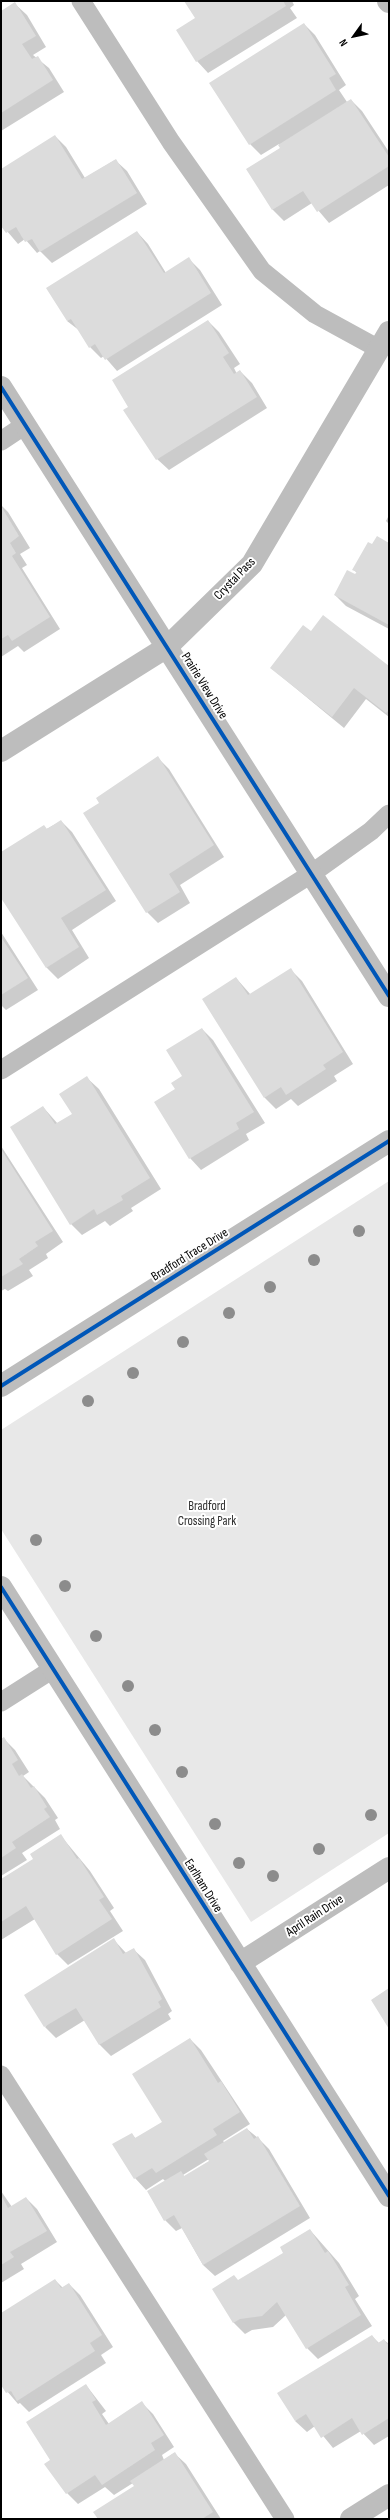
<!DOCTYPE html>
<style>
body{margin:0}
#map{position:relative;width:390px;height:2520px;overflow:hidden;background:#fff;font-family:"Sofia Sans Condensed",sans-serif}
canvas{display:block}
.frame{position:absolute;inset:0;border:2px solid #000;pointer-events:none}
.north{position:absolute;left:334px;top:16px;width:40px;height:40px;-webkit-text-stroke:3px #fff;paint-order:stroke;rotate:237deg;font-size:11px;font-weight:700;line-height:16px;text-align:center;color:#000}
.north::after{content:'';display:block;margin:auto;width:14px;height:18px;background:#000;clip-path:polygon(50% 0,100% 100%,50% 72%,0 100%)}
</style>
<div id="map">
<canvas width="390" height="2520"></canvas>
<div class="frame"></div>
<div class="north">N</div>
</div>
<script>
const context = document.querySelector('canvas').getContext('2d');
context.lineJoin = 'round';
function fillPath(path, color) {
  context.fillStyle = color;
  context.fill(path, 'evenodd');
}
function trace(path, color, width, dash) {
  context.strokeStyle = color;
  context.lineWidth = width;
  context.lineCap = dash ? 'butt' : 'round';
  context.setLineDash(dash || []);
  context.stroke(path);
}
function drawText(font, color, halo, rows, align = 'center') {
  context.font = font + ' "Sofia Sans Condensed",sans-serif';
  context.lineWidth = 4;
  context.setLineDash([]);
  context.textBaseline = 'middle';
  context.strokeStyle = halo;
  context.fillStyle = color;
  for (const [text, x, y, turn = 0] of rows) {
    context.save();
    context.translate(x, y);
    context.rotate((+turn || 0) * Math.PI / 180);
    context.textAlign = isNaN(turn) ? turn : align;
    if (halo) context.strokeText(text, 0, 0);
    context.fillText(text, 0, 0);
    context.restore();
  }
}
fillPath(new Path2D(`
 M 389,1181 L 389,1833 L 251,1922 L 1,1529 L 1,1430 Z`), '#e8e8e8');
fillPath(new Path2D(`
 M 186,1 L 292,1 L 294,5 L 290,8 L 297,18 L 208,73 L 197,61 L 177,30 L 197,18 Z
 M 15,4 L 27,15 L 46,47 L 33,55 L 49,68 L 64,92 L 1,131 L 1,12 Z
 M 304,24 L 315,35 L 346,85 L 339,90 L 347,102 L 351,100 L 362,111 L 389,152 L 389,185 L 329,223 L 312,203 L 284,221 L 273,210 L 248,169 L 281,148 L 279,144 L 261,155 L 250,144 Z
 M 55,136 L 66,147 L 85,178 L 115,160 L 127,171 L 147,204 L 52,263 L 40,251 L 37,253 L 25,239 L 18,244 L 1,224 L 1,170 Z
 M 137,232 L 148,244 L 166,273 L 189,259 L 200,270 L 222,305 L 117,371 L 104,356 L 101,358 L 90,347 L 80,331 L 67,321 Z
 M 208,321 L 219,332 L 240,364 L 234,368 L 237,374 L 240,371 L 252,383 L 267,408 L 169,470 L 157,459 L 130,407 Z
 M 1,505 L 8,512 L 30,548 L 20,554 L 27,565 L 22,568 L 60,629 L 24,652 L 18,646 L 1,657 Z
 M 389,515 L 389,524 L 386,521 Z
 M 389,544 L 389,629 L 346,606 L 335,595 L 356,576 L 357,573 L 354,570 L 372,546 Z
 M 311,632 L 389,667 L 389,717 L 366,699 L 344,728 L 271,668 Z
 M 158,758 L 169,769 L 224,857 L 180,885 L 190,903 L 158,923 L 147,912 L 101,804 Z
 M 61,821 L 72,832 L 116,901 L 72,930 L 89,958 L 58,979 L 47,968 L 1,896 L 1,854 Z
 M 1,932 L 38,990 L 6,1010 L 1,1005 Z
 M 291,970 L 302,981 L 353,1064 L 334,1076 L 337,1081 L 298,1106 L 291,1099 L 276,1109 L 265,1098 L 236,978 L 251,995 Z
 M 202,1029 L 213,1040 L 265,1123 L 246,1134 L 249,1140 L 201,1170 L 190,1158 L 176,1090 L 184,1077 Z
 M 87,1078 L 99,1089 L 161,1189 L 131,1208 L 133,1211 L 110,1226 L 105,1221 L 82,1235 L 71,1224 L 43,1107 L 58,1124 L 73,1114 Z
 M 1,1146 L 63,1242 L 46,1254 L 48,1258 L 29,1270 L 33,1276 L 8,1291 L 5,1289 L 1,1291 Z
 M 4,1739 L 15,1750 L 29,1772 L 23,1776 L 45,1798 L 58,1818 L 55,1820 L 60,1829 L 22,1853 L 27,1860 L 1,1876 L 1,1740 Z
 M 61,1836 L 90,1871 L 114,1908 L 110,1911 L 123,1931 L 68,1965 L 57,1954 L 35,1919 L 1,1940 L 1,1881 L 35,1859 Z
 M 114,1940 L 126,1953 L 133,1949 L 145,1960 L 172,2011 L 168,2014 L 171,2019 L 111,2056 L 100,2045 L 85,2020 L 56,2038 L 45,2027 Z
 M 190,2039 L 201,2050 L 250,2124 L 223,2141 L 225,2143 L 247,2129 L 258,2138 L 269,2149 L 310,2218 L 215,2276 L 203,2265 L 182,2228 L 176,2231 L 165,2220 L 165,2181 L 163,2179 L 146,2190 L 135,2178 L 114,2145 L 132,2134 L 136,2139 L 163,2122 ZM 209,2159 L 210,2161 L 185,2177 L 183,2175 Z
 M 1,2191 L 12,2207 L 26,2198 L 37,2209 L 57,2242 L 21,2264 L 24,2269 L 1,2283 Z
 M 310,2230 L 339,2263 L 359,2296 L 355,2299 L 372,2326 L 318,2359 L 307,2348 L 286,2315 L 273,2327 L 252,2330 L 245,2334 L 234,2323 L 213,2289 L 239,2281 L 284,2253 Z
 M 55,2280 L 63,2288 L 69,2284 L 80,2295 L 113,2347 L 101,2355 L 106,2363 L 29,2412 L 20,2403 L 18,2404 L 1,2384 L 1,2314 Z
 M 372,2336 L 379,2343 L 384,2340 L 389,2344 L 389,2436 L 374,2445 L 361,2431 L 333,2448 L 315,2426 L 307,2432 L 295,2421 Z
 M 86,2385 L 106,2411 L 102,2414 L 109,2424 L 142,2403 L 153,2414 L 174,2447 L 162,2455 L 164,2460 L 174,2453 L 186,2464 L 221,2519 L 99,2519 L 136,2486 L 133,2483 L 114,2495 L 105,2487 L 78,2504 L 67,2493 L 51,2460 Z`), '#0003');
fillPath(new Path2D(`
 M 184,1 L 283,1 L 286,6 L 196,62 L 176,30 L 195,18 Z
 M 15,2 L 36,36 L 22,44 L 32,59 L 38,56 L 53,80 L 1,113 L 1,11 Z
 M 304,23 L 336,74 L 329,78 L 336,90 L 249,145 L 209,83 Z
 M 351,99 L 389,157 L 389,166 L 317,212 L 303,191 L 272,210 L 246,169 L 280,148 L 278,145 Z
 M 55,135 L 82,179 L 116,159 L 137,193 L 40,252 L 32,239 L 25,242 L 16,227 L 6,233 L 1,226 L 1,169 Z
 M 137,231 L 164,273 L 189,257 L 211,293 L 105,360 L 95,344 L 89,348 L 71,319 L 67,321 L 46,288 Z
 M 208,320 L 229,353 L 223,357 L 234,374 L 240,370 L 257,397 L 156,460 L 123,410 L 128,407 L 112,380 Z
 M 1,506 L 19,536 L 10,543 L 16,553 L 12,556 L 50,617 L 12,641 L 8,635 L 1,639 Z
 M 377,536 L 389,543 L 389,625 L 334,595 L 347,570 L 355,574 L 357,572 L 352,570 L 368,542 L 372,544 Z
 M 323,615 L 389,666 L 389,710 L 386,713 L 354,688 L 332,717 L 270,668 L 303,625 L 311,631 Z
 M 158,756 L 214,845 L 169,874 L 180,892 L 146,913 L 83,813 L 99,803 L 96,798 Z
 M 61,820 L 106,890 L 61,918 L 79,947 L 46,968 L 1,898 L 1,852 L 44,825 L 47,829 Z
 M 1,937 L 28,978 L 1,995 Z
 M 291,968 L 343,1052 L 323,1065 L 326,1069 L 286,1095 L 281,1087 L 264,1098 L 202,999 L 236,977 L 248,995 Z
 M 202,1028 L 254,1112 L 236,1123 L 239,1129 L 189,1159 L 154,1102 L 175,1089 L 171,1083 L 182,1076 L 166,1050 Z
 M 87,1076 L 150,1178 L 121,1196 L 123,1200 L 97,1215 L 94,1209 L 70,1225 L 10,1127 L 43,1106 L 55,1124 L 72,1114 L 59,1094 Z
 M 1,1149 L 53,1231 L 35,1242 L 38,1246 L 19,1259 L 23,1264 L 1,1277 Z
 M 4,1737 L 18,1760 L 12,1764 L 19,1776 L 22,1774 L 31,1788 L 34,1786 L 47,1807 L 44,1809 L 50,1817 L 12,1842 L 16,1848 L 1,1858 L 1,1739 Z
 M 61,1834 L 77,1859 L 79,1858 L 104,1897 L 99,1900 L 112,1919 L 56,1955 L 26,1906 L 1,1922 L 1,1879 L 33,1859 L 30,1854 Z
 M 114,1938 L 123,1954 L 134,1948 L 162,1999 L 158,2002 L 161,2007 L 99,2045 L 76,2008 L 44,2027 L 24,1995 Z
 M 389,1988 L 389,2029 L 371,2000 Z
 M 190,2038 L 218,2083 L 221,2081 L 240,2112 L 213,2129 L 217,2135 L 156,2173 L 152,2168 L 134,2179 L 112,2144 L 132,2133 L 135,2138 L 162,2122 L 132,2074 Z
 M 247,2128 L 254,2139 L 258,2136 L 300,2206 L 203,2265 L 174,2215 L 164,2221 L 147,2191 L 181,2171 L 184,2176 L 209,2161 L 204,2154 Z
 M 1,2195 L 8,2208 L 26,2197 L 47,2231 L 10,2252 L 14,2257 L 1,2265 Z
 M 310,2229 L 325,2253 L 328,2251 L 349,2285 L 345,2287 L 361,2315 L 306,2349 L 277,2302 L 262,2316 L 240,2319 L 233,2323 L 212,2289 L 234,2275 L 238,2280 L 283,2253 L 280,2247 Z
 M 55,2279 L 61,2288 L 69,2283 L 102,2335 L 90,2343 L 95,2351 L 17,2401 L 11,2391 L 6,2393 L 1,2385 L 1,2313 Z
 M 372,2335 L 378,2343 L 384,2339 L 387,2344 L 389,2343 L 389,2418 L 362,2435 L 352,2418 L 321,2438 L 306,2414 L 295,2421 L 277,2393 Z
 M 86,2384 L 96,2400 L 92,2402 L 106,2425 L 142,2401 L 164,2435 L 151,2443 L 155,2450 L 102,2485 L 95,2475 L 66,2494 L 44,2464 L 50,2460 L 26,2422 Z
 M 175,2452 L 213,2512 L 202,2519 L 98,2519 L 93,2512 L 134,2486 L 130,2481 Z`), '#dcdcdc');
trace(new Path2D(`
 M 81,1 L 171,142 L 262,271 L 315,314 L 379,349
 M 1,441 L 25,425
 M 1,1070 L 311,874 L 371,831 L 389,814
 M 1,1702 L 53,1669
 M 1,2075 L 285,2519`), '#bdbdbd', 19);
trace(new Path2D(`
 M 388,1 L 389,2
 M 1,387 L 389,996
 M 1,751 L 167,647 L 252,564 L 389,332
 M 1,1386 L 389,1141
 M 1,1587 L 389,2196
 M 240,1963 L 389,1868
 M 351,2519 L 389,2495`), '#bdbdbd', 22);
trace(new Path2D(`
 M 1,387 L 389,996
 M 1,1386 L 389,1141
 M 1,1587 L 389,2196`), '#0057b8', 4);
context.fillStyle = '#8c8c8c';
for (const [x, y] of [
 [359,1231],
 [314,1260],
 [270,1287],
 [229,1313],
 [183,1342],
 [133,1373],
 [88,1401],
 [36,1540],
 [65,1586],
 [96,1636],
 [128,1686],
 [155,1730],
 [182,1772],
 [371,1815],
 [215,1824],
 [319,1849],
 [239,1863],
 [273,1876]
]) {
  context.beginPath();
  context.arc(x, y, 6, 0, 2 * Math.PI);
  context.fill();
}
drawText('13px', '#000', '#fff', [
 ["Crystal Pass",235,579,-46],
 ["Prairie View Drive",204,686,58],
 ["Bradford Trace Drive",190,1255,-32],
 ["Earlham Drive",203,1886,58],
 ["April Rain Drive",315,1916,-33]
]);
drawText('13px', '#2d2d2d', '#fff', [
 ["Bradford",207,1507],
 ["Crossing Park",207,1522]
]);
</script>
